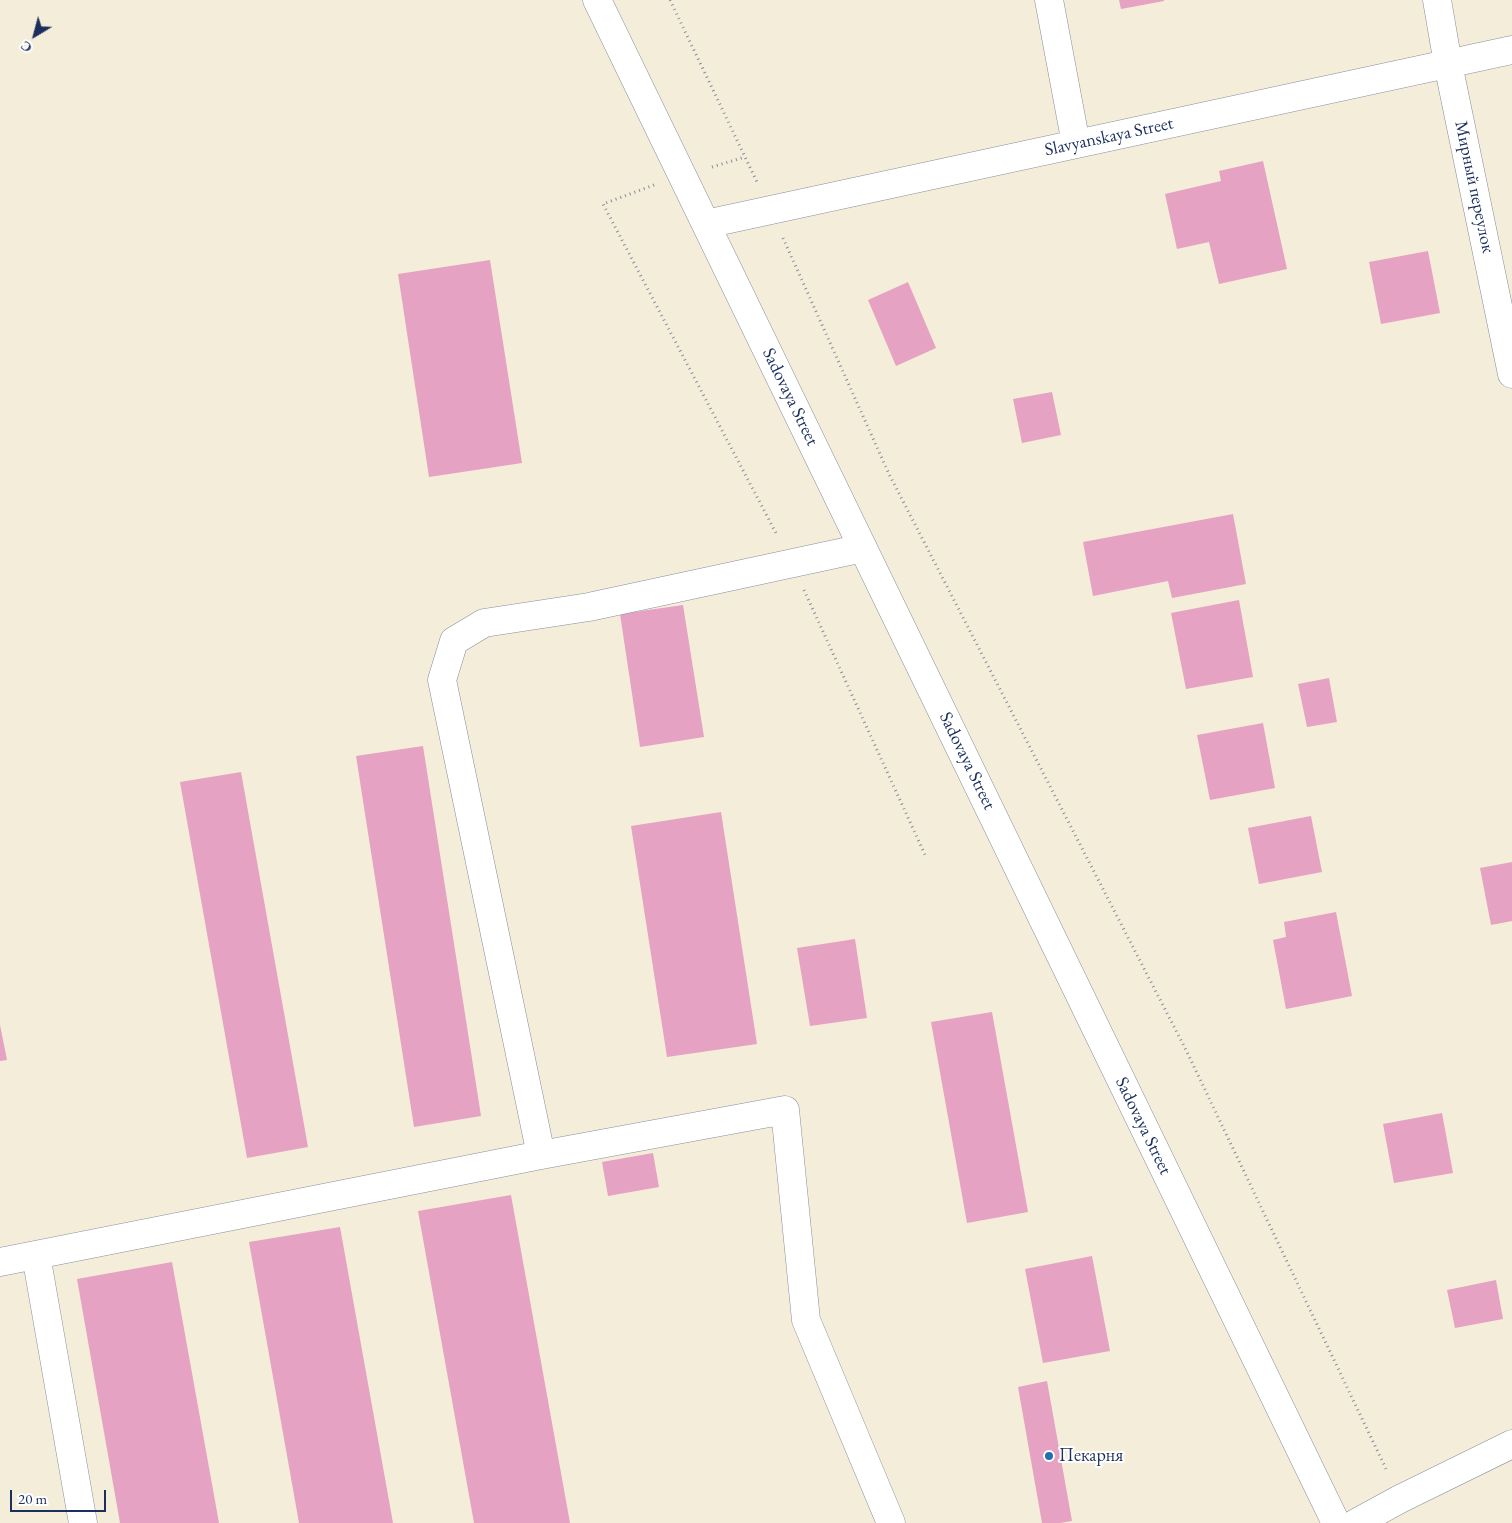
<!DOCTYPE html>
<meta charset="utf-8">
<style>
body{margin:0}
#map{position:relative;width:1512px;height:1523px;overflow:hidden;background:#f4edd9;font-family:"EB Garamond",serif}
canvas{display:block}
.north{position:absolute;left:10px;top:10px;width:50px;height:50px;-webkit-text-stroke:4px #fff;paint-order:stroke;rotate:217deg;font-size:14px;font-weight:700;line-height:20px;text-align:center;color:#1b2f5e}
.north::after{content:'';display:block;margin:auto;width:18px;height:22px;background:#1b2f5e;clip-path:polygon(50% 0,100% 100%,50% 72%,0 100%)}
.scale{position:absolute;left:10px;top:1490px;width:96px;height:22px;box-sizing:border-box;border:2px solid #1b2f5e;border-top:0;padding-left:6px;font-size:15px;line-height:18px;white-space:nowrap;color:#1b2f5e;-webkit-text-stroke:4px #fff;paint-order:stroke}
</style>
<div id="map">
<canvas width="1512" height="1523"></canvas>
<div class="north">С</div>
<div class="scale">20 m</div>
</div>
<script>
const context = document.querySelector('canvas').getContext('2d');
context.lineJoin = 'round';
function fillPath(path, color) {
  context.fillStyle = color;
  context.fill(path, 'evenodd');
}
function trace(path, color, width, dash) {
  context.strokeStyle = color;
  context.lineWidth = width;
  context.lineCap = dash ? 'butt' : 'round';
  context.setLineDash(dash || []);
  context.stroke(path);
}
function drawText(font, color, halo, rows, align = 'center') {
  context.font = font + ' "EB Garamond",serif';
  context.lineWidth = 4;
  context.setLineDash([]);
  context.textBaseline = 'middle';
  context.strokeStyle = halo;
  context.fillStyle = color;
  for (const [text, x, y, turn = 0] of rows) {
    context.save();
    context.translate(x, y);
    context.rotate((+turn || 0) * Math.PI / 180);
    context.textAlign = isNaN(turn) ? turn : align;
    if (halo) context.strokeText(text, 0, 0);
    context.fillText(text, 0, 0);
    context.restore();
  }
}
fillPath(new Path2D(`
 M 1119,0 L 1164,0 L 1164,1 L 1121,9 Z
 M 1263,161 L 1287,269 L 1219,284 L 1209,242 L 1177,249 L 1165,194 L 1221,181 L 1219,171 Z
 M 1428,251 L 1440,313 L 1381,324 L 1369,262 Z
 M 490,260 L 522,463 L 429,477 L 398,274 Z
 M 908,282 L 936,348 L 896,366 L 868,300 Z
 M 1052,392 L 1061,435 L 1022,443 L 1013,399 Z
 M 1233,514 L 1246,584 L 1172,598 L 1168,581 L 1093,596 L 1083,542 Z
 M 1239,600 L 1253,677 L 1186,689 L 1171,613 Z
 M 683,605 L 704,737 L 640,747 L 620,614 Z
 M 1329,678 L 1337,722 L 1307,727 L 1298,684 Z
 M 1263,723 L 1275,788 L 1210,800 L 1197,735 Z
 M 423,746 L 481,1116 L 414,1127 L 356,756 Z
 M 241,772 L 308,1147 L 247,1158 L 180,782 Z
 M 721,812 L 757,1044 L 667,1057 L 631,826 Z
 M 1311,816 L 1322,872 L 1259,884 L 1248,828 Z
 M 1512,862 L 1512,921 L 1491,925 L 1480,868 Z
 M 1336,912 L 1352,996 L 1286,1009 L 1273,940 L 1286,937 L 1284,922 Z
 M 855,939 L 867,1018 L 810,1026 L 797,948 Z
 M 992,1012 L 1028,1212 L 967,1223 L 931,1022 Z
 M 0,1025 L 7,1060 L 0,1061 Z
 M 1442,1113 L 1453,1173 L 1394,1183 L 1383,1124 Z
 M 653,1153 L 659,1187 L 608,1196 L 602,1162 Z
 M 511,1195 L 570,1523 L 474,1523 L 418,1211 Z
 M 340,1227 L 393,1523 L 299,1523 L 249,1242 Z
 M 1092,1256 L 1110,1351 L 1043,1363 L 1025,1269 Z
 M 172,1262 L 219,1523 L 120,1523 L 77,1279 Z
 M 1496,1280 L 1503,1319 L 1455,1328 L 1447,1290 Z
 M 1047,1381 L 1072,1521 L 1060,1523 L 1042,1523 L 1018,1387 Z`), '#e6a2c3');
const minor = new Path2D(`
 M 597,0 L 1336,1523
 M 1049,0 L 1076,144
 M 1437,0 L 1448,64 L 1512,374
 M 706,224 L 1512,50
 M 541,1155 L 442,680 L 454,641 L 484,623 L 589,607 L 863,548
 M 36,1255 L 83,1523
 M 0,1262 L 541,1155 L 785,1110 L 806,1320 L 891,1523
 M 1356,1523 L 1400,1499 L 1512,1444`);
trace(minor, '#888e9c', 29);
trace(new Path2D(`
 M 670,0 L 757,182
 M 712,167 L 745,157
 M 654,185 L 603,204 L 777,535
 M 783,238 L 889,474 L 1186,1050 L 1387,1471
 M 804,590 L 926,857`), '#888e9c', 3, [1, 4]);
trace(minor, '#fff', 28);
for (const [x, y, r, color] of [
 [1049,1456,5,"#1f6fb2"]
]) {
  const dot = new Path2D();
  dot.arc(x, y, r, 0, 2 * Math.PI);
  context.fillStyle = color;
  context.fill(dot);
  trace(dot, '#fff', 2);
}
drawText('18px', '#1b2f5e', '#fff', [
 ["Slavyanskaya Street",1109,137,-12],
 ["Мирный переулок",1474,187,78],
 ["Sadovaya Street",790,397,64],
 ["Sadovaya Street",967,761,64],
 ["Sadovaya Street",1143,1126,64]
]);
drawText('18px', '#1b2f5e', '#fff', [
 ["Пекарня",1059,1456]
], 'left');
</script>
